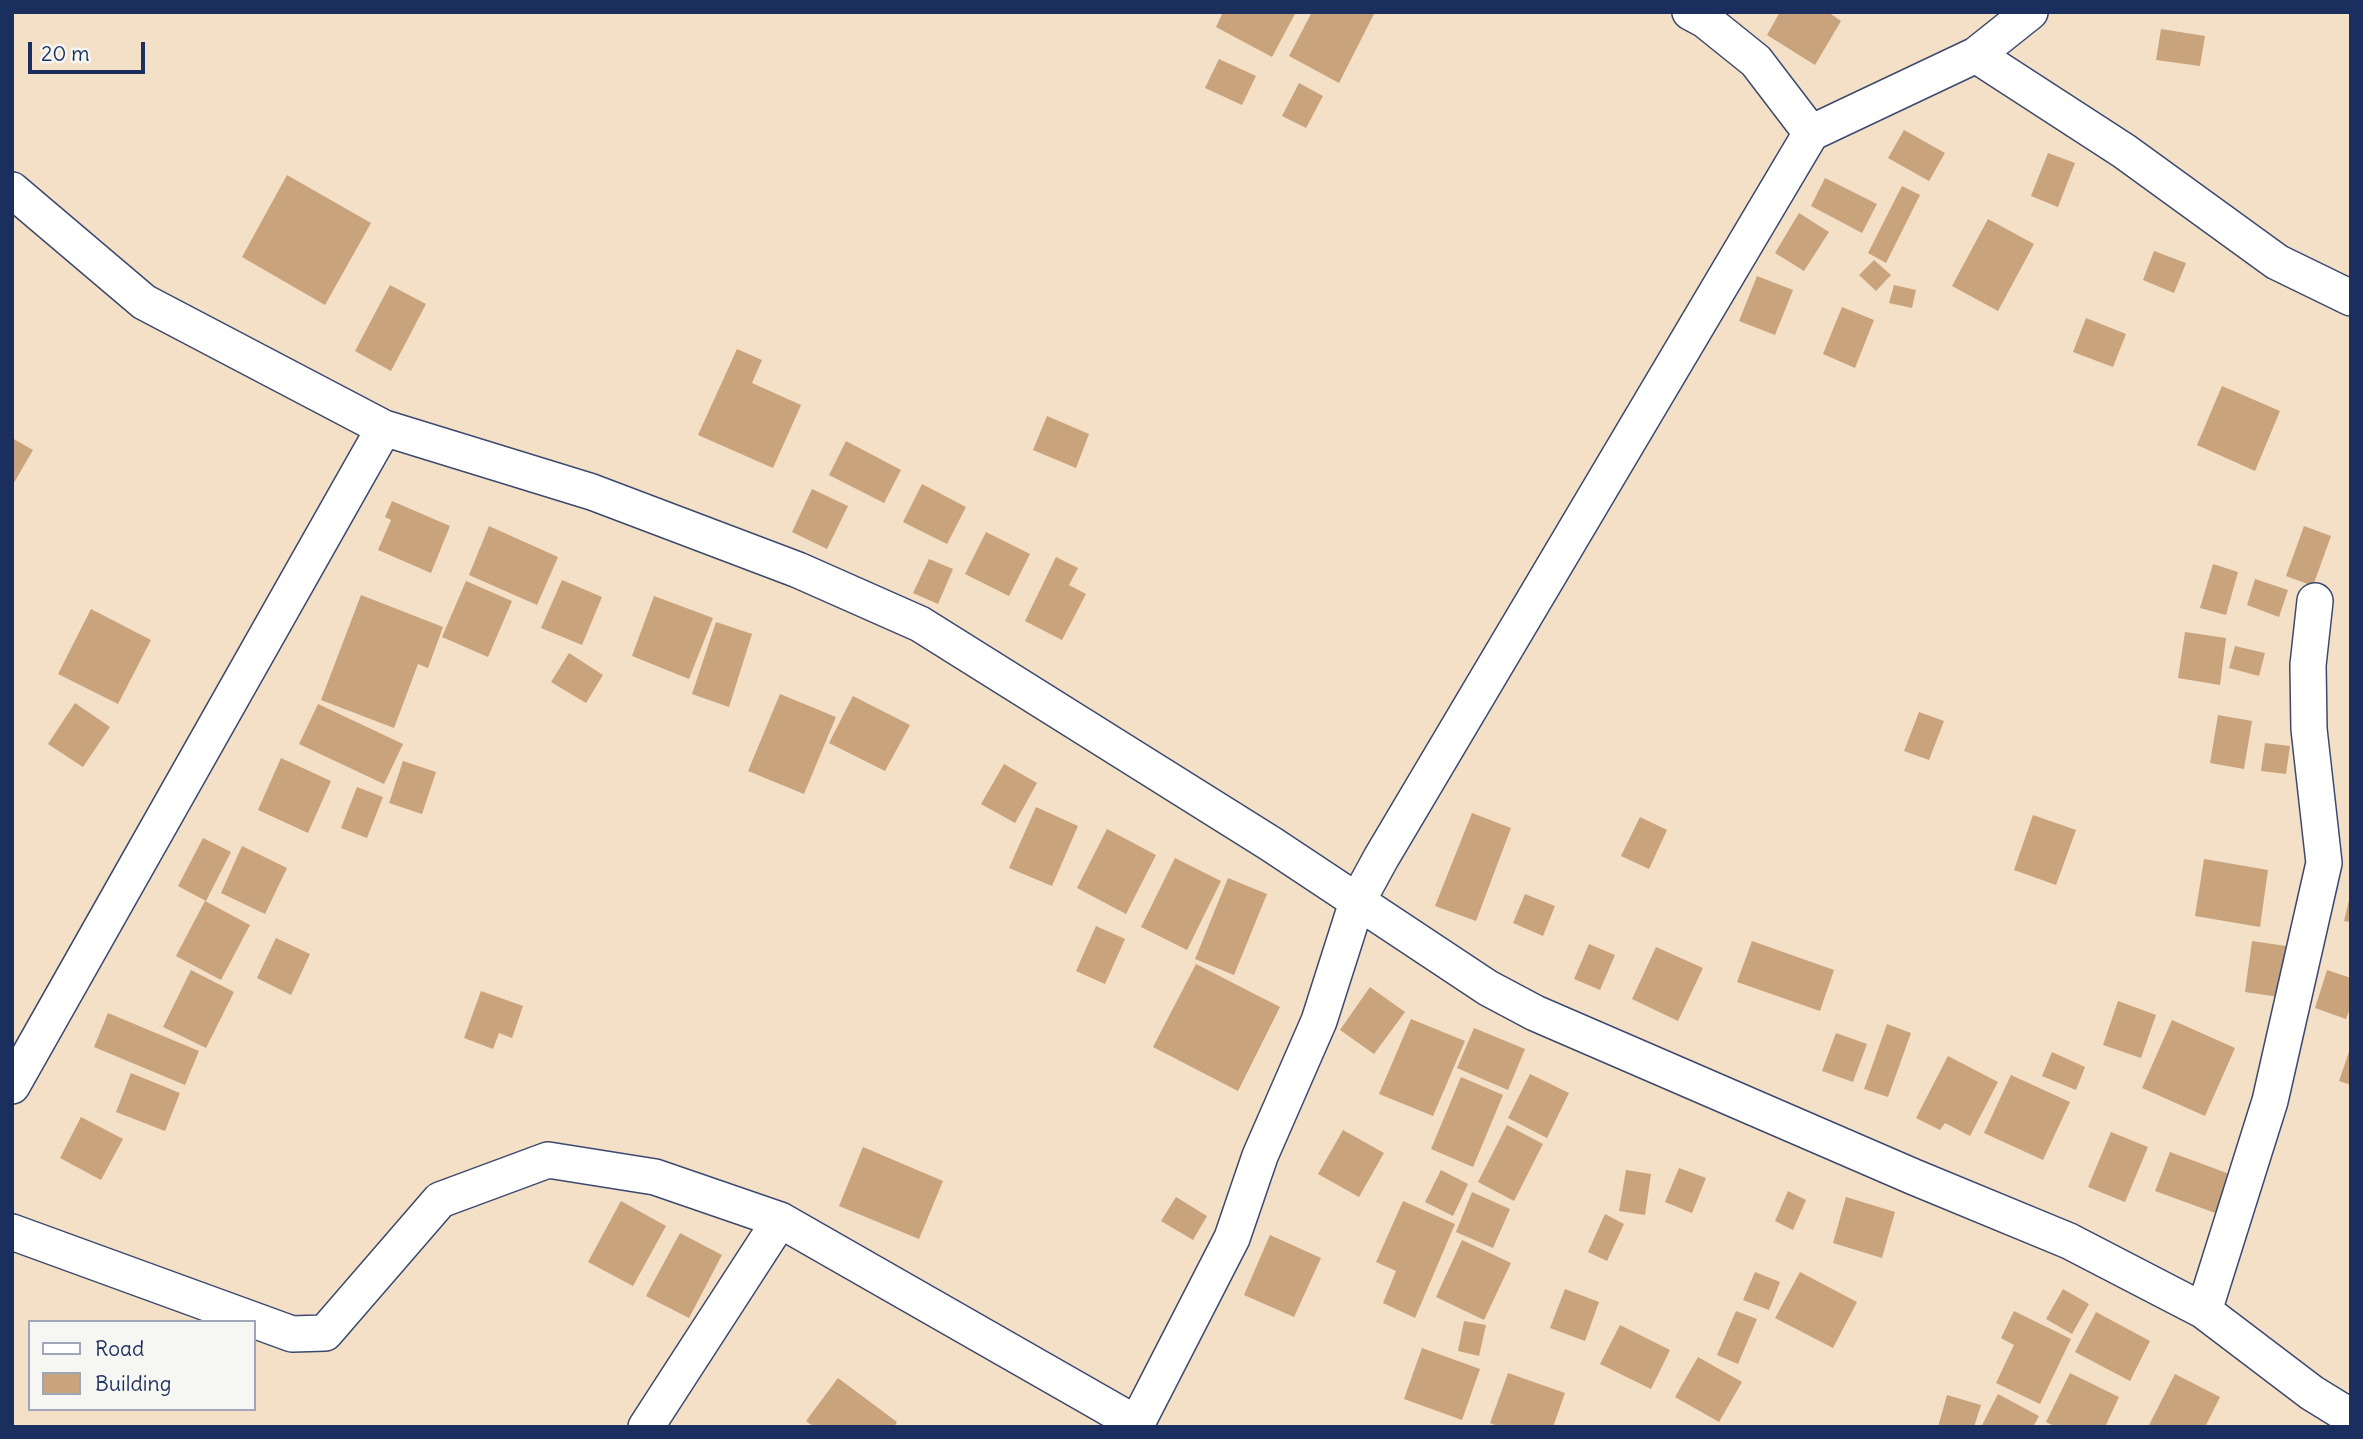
<!DOCTYPE html>
<style>
body{margin:0}
#map{position:relative;width:2363px;height:1439px;overflow:hidden;background:#f4dfc7;font-family:Delius,sans-serif}
canvas{display:block}
.frame{position:absolute;inset:0;border:14px solid #1b2f5e;pointer-events:none}
.legend{position:absolute;left:28px;top:1320px;width:228px;height:91px;box-sizing:border-box;background:#f6f6f2;border:2px solid #9ea6b7;margin:0;padding:9px 12px;list-style:none;font-size:21px;color:#1b2f5e}
.legend li{display:flex;align-items:center;gap:14px;height:35px}
.legend b{width:35px;border:2px solid #9ea6b7}
.scale{position:absolute;left:28px;top:42px;width:117px;height:32px;box-sizing:border-box;border:4px solid #1b2f5e;border-top:0;padding-left:9px;font-size:21px;line-height:24px;white-space:nowrap;color:#1b2f5e;-webkit-text-stroke:5px #f6f6f2;paint-order:stroke}
</style>
<div id="map">
<canvas width="2363" height="1439"></canvas>
<div class="frame"></div>
<ul class="legend">
<li><b style="height:9px;background:#fff"></b>Road</li>
<li><b style="height:19px;background:#c9a37c"></b>Building</li>
</ul>
<div class="scale">20 m</div>
</div>
<script>
const context = document.querySelector('canvas').getContext('2d');
context.lineJoin = 'round';
function fillPath(path, color) {
  context.fillStyle = color;
  context.fill(path, 'evenodd');
}
function trace(path, color, width, dash) {
  context.strokeStyle = color;
  context.lineWidth = width;
  context.lineCap = dash ? 'butt' : 'round';
  context.setLineDash(dash || []);
  context.stroke(path);
}
fillPath(new Path2D(`
 M 1223,12 L 1296,12 L 1272,57 L 1216,27 Z
 M 1312,12 L 1375,12 L 1339,83 L 1289,56 Z
 M 1780,12 L 1828,12 L 1841,21 L 1815,65 L 1767,35 Z
 M 2161,29 L 2205,36 L 2200,66 L 2156,60 Z
 M 1219,59 L 1256,76 L 1242,105 L 1205,88 Z
 M 1299,83 L 1323,96 L 1306,128 L 1282,116 Z
 M 1904,130 L 1945,153 L 1929,181 L 1888,158 Z
 M 2048,153 L 2075,163 L 2058,207 L 2031,196 Z
 M 287,175 L 371,223 L 325,305 L 242,257 Z
 M 1825,178 L 1877,204 L 1862,233 L 1811,206 Z
 M 1902,186 L 1920,195 L 1886,263 L 1868,253 Z
 M 1799,213 L 1829,232 L 1804,271 L 1775,253 Z
 M 1988,219 L 2034,244 L 1998,311 L 1952,286 Z
 M 2154,251 L 2186,263 L 2174,293 L 2143,280 Z
 M 1874,260 L 1891,275 L 1876,291 L 1859,275 Z
 M 1757,276 L 1793,290 L 1775,335 L 1739,321 Z
 M 390,285 L 426,304 L 391,371 L 355,351 Z
 M 1894,285 L 1916,290 L 1912,308 L 1889,303 Z
 M 1842,307 L 1874,320 L 1855,368 L 1823,354 Z
 M 2086,318 L 2126,334 L 2113,367 L 2073,352 Z
 M 737,349 L 762,360 L 752,383 L 801,405 L 773,468 L 698,435 Z
 M 2222,386 L 2280,411 L 2255,471 L 2197,445 Z
 M 1047,416 L 1089,434 L 1076,468 L 1033,450 Z
 M 12,438 L 33,450 L 12,486 Z
 M 846,441 L 901,470 L 884,503 L 829,475 Z
 M 922,484 L 966,507 L 947,544 L 903,522 Z
 M 812,489 L 848,506 L 827,549 L 792,532 Z
 M 392,501 L 450,526 L 431,573 L 378,550 L 391,520 L 385,517 Z
 M 489,526 L 558,557 L 537,605 L 469,575 Z
 M 2304,526 L 2331,536 L 2313,586 L 2286,576 Z
 M 986,532 L 1030,554 L 1009,596 L 965,574 Z
 M 1056,557 L 1078,568 L 1069,585 L 1086,594 L 1062,640 L 1025,621 Z
 M 929,559 L 953,569 L 938,604 L 913,593 Z
 M 2213,564 L 2238,572 L 2226,615 L 2200,608 Z
 M 2255,579 L 2288,590 L 2279,617 L 2247,605 Z
 M 562,580 L 602,597 L 582,645 L 541,628 Z
 M 466,581 L 512,601 L 488,657 L 442,637 Z
 M 361,595 L 443,627 L 428,668 L 418,664 L 394,728 L 321,700 Z
 M 654,596 L 713,618 L 689,679 L 632,656 Z
 M 91,609 L 151,640 L 118,704 L 58,674 Z
 M 716,622 L 752,634 L 729,707 L 692,694 Z
 M 2185,632 L 2226,638 L 2220,685 L 2178,678 Z
 M 2235,646 L 2265,653 L 2259,676 L 2229,668 Z
 M 569,653 L 603,675 L 586,703 L 551,682 Z
 M 780,694 L 836,717 L 804,794 L 748,771 Z
 M 853,696 L 910,725 L 885,771 L 829,743 Z
 M 75,703 L 110,727 L 83,767 L 48,744 Z
 M 318,704 L 403,744 L 384,784 L 299,744 Z
 M 1919,712 L 1944,721 L 1929,760 L 1904,751 Z
 M 2218,715 L 2252,721 L 2244,769 L 2210,763 Z
 M 2265,743 L 2290,746 L 2286,774 L 2261,771 Z
 M 281,758 L 331,781 L 308,833 L 258,810 Z
 M 403,761 L 436,772 L 422,814 L 389,803 Z
 M 1004,764 L 1037,783 L 1015,823 L 981,804 Z
 M 357,787 L 383,797 L 367,838 L 341,828 Z
 M 1036,807 L 1078,826 L 1052,886 L 1009,868 Z
 M 1472,813 L 1511,828 L 1476,921 L 1435,906 Z
 M 2033,815 L 2076,830 L 2056,885 L 2014,870 Z
 M 1640,817 L 1667,830 L 1649,869 L 1621,856 Z
 M 1107,829 L 1156,855 L 1126,914 L 1077,888 Z
 M 203,838 L 231,852 L 206,901 L 178,886 Z
 M 242,846 L 287,868 L 265,914 L 221,893 Z
 M 1175,858 L 1221,881 L 1187,950 L 1141,927 Z
 M 2204,859 L 2268,870 L 2260,927 L 2195,916 Z
 M 1228,878 L 1267,894 L 1234,975 L 1195,959 Z
 M 1525,894 L 1555,906 L 1543,936 L 1513,923 Z
 M 2350,896 L 2351,896 L 2351,922 L 2344,921 Z
 M 205,901 L 250,925 L 221,980 L 176,956 Z
 M 1096,926 L 1125,939 L 1105,984 L 1076,971 Z
 M 276,938 L 310,954 L 291,995 L 257,978 Z
 M 1752,941 L 1834,970 L 1820,1011 L 1737,982 Z
 M 2252,941 L 2286,946 L 2279,997 L 2245,992 Z
 M 1589,944 L 1615,955 L 1600,990 L 1574,979 Z
 M 1656,947 L 1703,968 L 1678,1021 L 1632,999 Z
 M 1196,964 L 1280,1007 L 1238,1091 L 1153,1047 Z
 M 191,970 L 234,992 L 206,1048 L 163,1027 Z
 M 2327,970 L 2351,978 L 2351,1006 L 2346,1019 L 2315,1008 Z
 M 1370,987 L 1405,1012 L 1374,1054 L 1340,1030 Z
 M 481,991 L 523,1006 L 512,1038 L 499,1033 L 493,1049 L 464,1038 Z
 M 2118,1001 L 2156,1015 L 2141,1058 L 2103,1045 Z
 M 108,1013 L 199,1051 L 185,1085 L 94,1047 Z
 M 1411,1019 L 1465,1041 L 1433,1116 L 1379,1094 Z
 M 2172,1020 L 2235,1048 L 2205,1116 L 2142,1088 Z
 M 1887,1024 L 1911,1033 L 1888,1097 L 1864,1089 Z
 M 1474,1028 L 1525,1049 L 1508,1090 L 1457,1068 Z
 M 1836,1033 L 1867,1044 L 1853,1082 L 1822,1071 Z
 M 2351,1046 L 2351,1085 L 2339,1081 Z
 M 2052,1052 L 2085,1067 L 2076,1090 L 2042,1076 Z
 M 1948,1056 L 1998,1082 L 1970,1136 L 1945,1123 L 1940,1130 L 1916,1118 Z
 M 131,1073 L 180,1093 L 165,1131 L 116,1112 Z
 M 1530,1074 L 1569,1093 L 1547,1138 L 1508,1118 Z
 M 2011,1075 L 2070,1102 L 2043,1160 L 1984,1133 Z
 M 1461,1077 L 1503,1095 L 1473,1167 L 1431,1149 Z
 M 81,1117 L 123,1139 L 101,1180 L 60,1158 Z
 M 1507,1125 L 1543,1144 L 1514,1201 L 1478,1182 Z
 M 1343,1130 L 1384,1153 L 1359,1197 L 1318,1174 Z
 M 2111,1132 L 2148,1147 L 2125,1202 L 2088,1187 Z
 M 863,1147 L 943,1181 L 919,1239 L 839,1206 Z
 M 2170,1152 L 2243,1179 L 2229,1218 L 2155,1191 Z
 M 1679,1168 L 1706,1178 L 1692,1213 L 1665,1202 Z
 M 1441,1170 L 1468,1184 L 1453,1216 L 1425,1202 Z
 M 1626,1170 L 1651,1174 L 1645,1215 L 1619,1211 Z
 M 1788,1191 L 1806,1200 L 1793,1230 L 1775,1221 Z
 M 1472,1192 L 1510,1209 L 1493,1248 L 1456,1232 Z
 M 1176,1197 L 1207,1216 L 1193,1240 L 1161,1221 Z
 M 1846,1197 L 1895,1212 L 1882,1258 L 1833,1243 Z
 M 621,1201 L 666,1226 L 633,1286 L 588,1262 Z
 M 1403,1201 L 1455,1224 L 1415,1318 L 1383,1303 L 1396,1271 L 1376,1262 Z
 M 1605,1214 L 1624,1224 L 1607,1261 L 1588,1252 Z
 M 680,1233 L 722,1255 L 689,1318 L 646,1296 Z
 M 1270,1235 L 1321,1258 L 1294,1317 L 1244,1295 Z
 M 1462,1240 L 1511,1263 L 1484,1320 L 1436,1297 Z
 M 1755,1272 L 1780,1282 L 1769,1310 L 1743,1300 Z
 M 1800,1272 L 1857,1302 L 1833,1348 L 1775,1318 Z
 M 1565,1289 L 1599,1302 L 1585,1341 L 1550,1328 Z
 M 2063,1289 L 2089,1304 L 2072,1334 L 2046,1319 Z
 M 1736,1311 L 1757,1319 L 1738,1364 L 1717,1355 Z
 M 2014,1311 L 2071,1339 L 2040,1404 L 1996,1383 L 2014,1345 L 2001,1338 Z
 M 2096,1312 L 2150,1341 L 2130,1381 L 2075,1352 Z
 M 1464,1321 L 1486,1325 L 1479,1356 L 1458,1351 Z
 M 1620,1325 L 1670,1350 L 1651,1389 L 1600,1364 Z
 M 1422,1348 L 1480,1369 L 1462,1420 L 1404,1399 Z
 M 1698,1357 L 1742,1382 L 1719,1422 L 1675,1397 Z
 M 1508,1373 L 1565,1393 L 1553,1427 L 1500,1427 L 1490,1423 Z
 M 2070,1373 L 2119,1397 L 2105,1427 L 2056,1427 L 2046,1422 Z
 M 2175,1374 L 2220,1397 L 2205,1427 L 2148,1427 Z
 M 838,1378 L 897,1422 L 894,1427 L 814,1427 L 806,1421 Z
 M 1998,1394 L 2039,1416 L 2033,1427 L 1981,1427 Z
 M 1947,1395 L 1981,1405 L 1974,1427 L 1938,1427 Z`), '#c9a37c');
const street = new Path2D(`
 M 1690,12 L 1705,20 L 1756,61 L 1811,133
 M 1976,55 L 2124,151 L 2277,262 L 2351,298
 M 12,190 L 144,302 L 384,428 L 592,492 L 798,570 L 920,624 L 1271,844 L 1488,988 L 1535,1013 L 1914,1177 L 2069,1241 L 2204,1311 L 2312,1393 L 2351,1417
 M 12,1086 L 384,428
 M 12,1232 L 292,1334 L 325,1333 L 440,1200 L 548,1160 L 655,1177 L 780,1220 L 1137,1424
 M 2204,1311 L 2270,1101 L 2324,863 L 2309,729 L 2308,665 L 2315,601
 M 646,1427 L 780,1220
 M 1135,1427 L 1232,1238 L 1260,1156 L 1319,1021 L 1357,902 L 1381,858 L 1811,133 L 1976,55 L 2030,12`);
trace(street, '#3c496e', 38);
trace(street, '#fff', 35);
</script>
